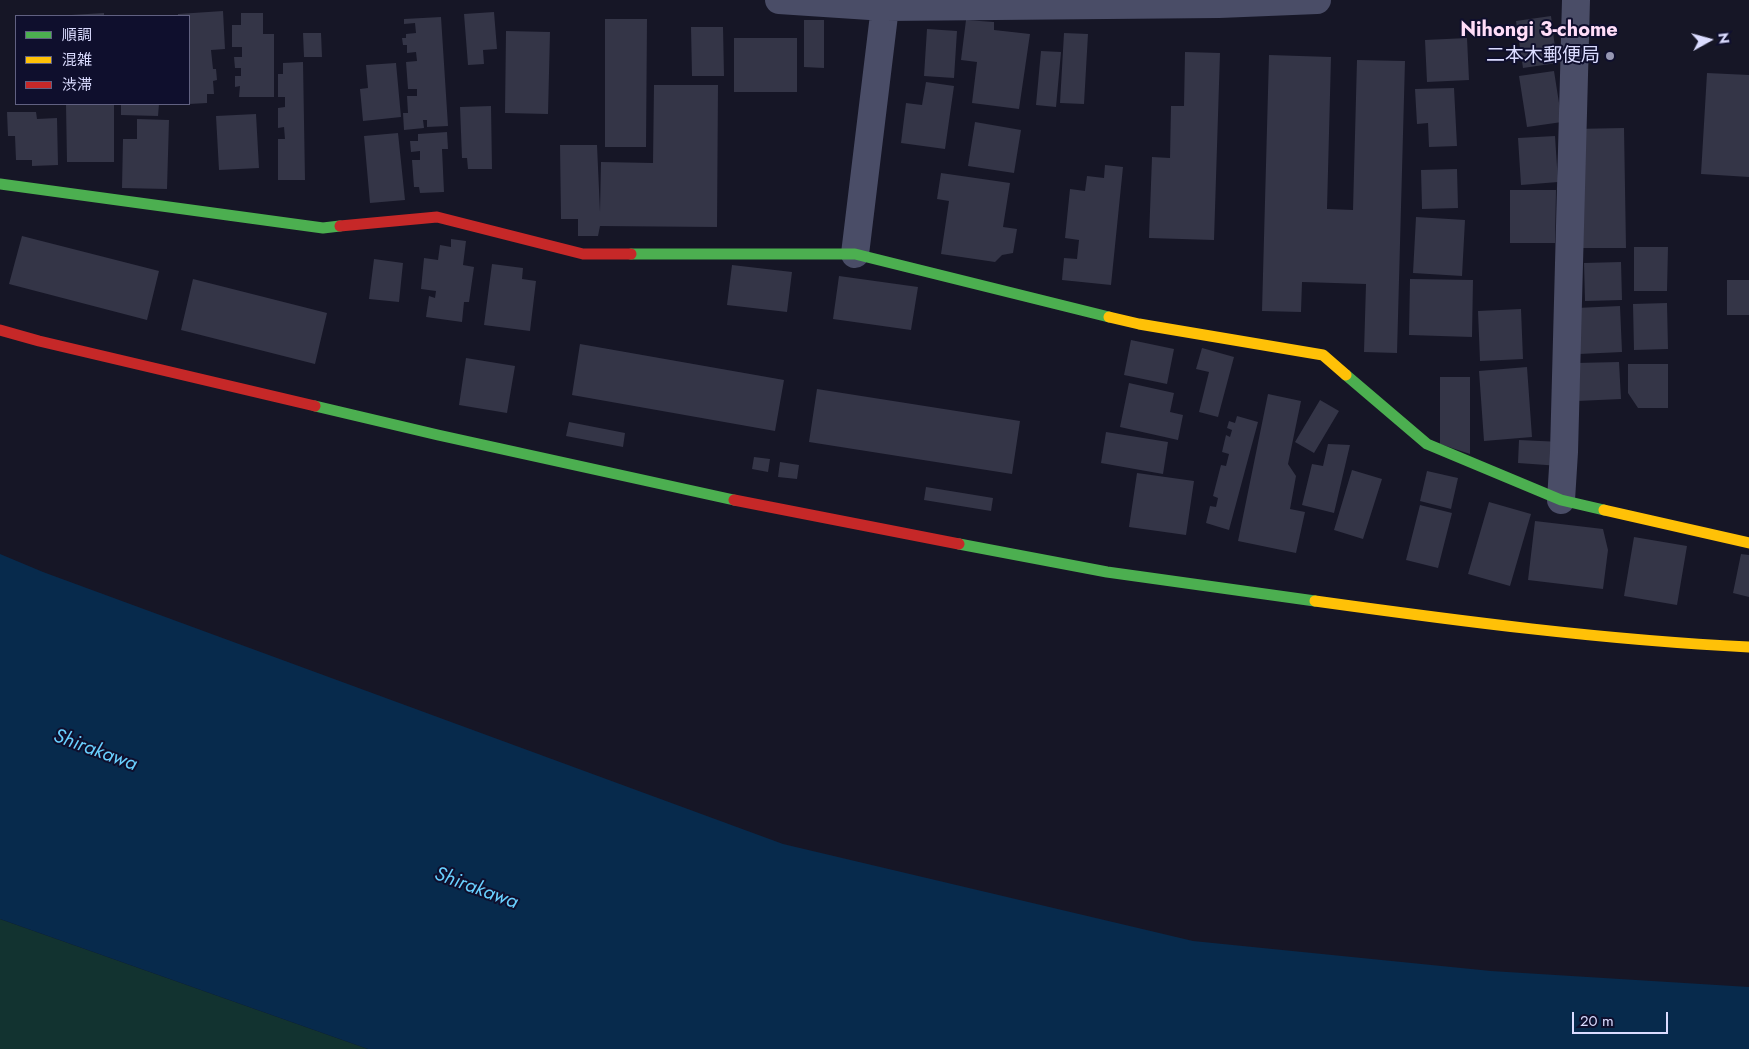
<!DOCTYPE html>
<meta charset="utf-8">
<style>
body{margin:0}
#map{position:relative;width:1749px;height:1049px;overflow:hidden;background:#161626;font-family:Jost,"Noto Sans JP",sans-serif}
canvas{display:block}
.legend{position:absolute;left:15px;top:15px;width:175px;height:90px;box-sizing:border-box;background:#0f0f2d;border:1px solid #616181;margin:0;padding:6px 9px;list-style:none;font-size:15px;color:#dbdcff}
.legend li{display:flex;align-items:center;gap:10px;height:25px}
.legend b{width:25px;border:1px solid #616181}
.north{position:absolute;left:1684px;top:15px;width:50px;height:50px;-webkit-text-stroke:4px #0f0f2d;paint-order:stroke;rotate:83deg;font-size:14px;font-weight:700;line-height:20px;text-align:center;color:#dbdcff}
.north::after{content:'';display:block;margin:auto;width:18px;height:22px;background:#dbdcff;clip-path:polygon(50% 0,100% 100%,50% 72%,0 100%)}
.scale{position:absolute;left:1572px;top:1012px;width:96px;height:22px;box-sizing:border-box;border:2px solid #dbdcff;border-top:0;padding-left:6px;font-size:15px;line-height:18px;white-space:nowrap;color:#dbdcff;-webkit-text-stroke:4px #0f0f2d;paint-order:stroke}
</style>
<div id="map">
<canvas width="1749" height="1049"></canvas>
<ul class="legend">
<li><b style="height:6px;background:#4caf50"></b>順調</li>
<li><b style="height:6px;background:#ffc107"></b>混雑</li>
<li><b style="height:6px;background:#c62828"></b>渋滞</li>
</ul>
<div class="north">N</div>
<div class="scale">20 m</div>
</div>
<script>
const context = document.querySelector('canvas').getContext('2d');
context.lineJoin = 'round';
function fillPath(path, color) {
  context.fillStyle = color;
  context.fill(path, 'evenodd');
}
function trace(path, color, width, dash) {
  context.strokeStyle = color;
  context.lineWidth = width;
  context.lineCap = dash ? 'butt' : 'round';
  context.setLineDash(dash || []);
  context.stroke(path);
}
function drawText(font, color, halo, rows, align = 'center') {
  context.font = font + ' Jost,"Noto Sans JP",sans-serif';
  context.lineWidth = 4;
  context.setLineDash([]);
  context.textBaseline = 'middle';
  context.strokeStyle = halo;
  context.fillStyle = color;
  for (const [text, x, y, turn = 0] of rows) {
    context.save();
    context.translate(x, y);
    context.rotate((+turn || 0) * Math.PI / 180);
    context.textAlign = isNaN(turn) ? turn : align;
    if (halo) context.strokeText(text, 0, 0);
    context.fillText(text, 0, 0);
    context.restore();
  }
}
fillPath(new Path2D(`
 M 0,919 L 368,1049 L 0,1049 Z`), '#123330');
fillPath(new Path2D(`
 M 0,554 L 43,572 L 783,844 L 1193,941 L 1491,971 L 1749,987 L 1749,1049 L 368,1049 L 0,919 Z`), '#072a4c');
fillPath(new Path2D(`
 M 223,11 L 225,49 L 211,50 L 213,69 L 216,69 L 217,80 L 213,81 L 214,94 L 207,94 L 207,103 L 189,104 L 189,16 L 178,16 L 178,14 Z
 M 494,12 L 497,49 L 483,50 L 484,64 L 468,65 L 464,14 Z
 M 104,13 L 104,16 L 71,16 L 71,15 Z
 M 241,13 L 263,13 L 263,34 L 274,34 L 274,97 L 239,97 L 240,86 L 235,87 L 235,76 L 241,76 L 241,68 L 235,68 L 234,57 L 242,57 L 242,47 L 232,47 L 232,25 L 241,25 Z
 M 1551,16 L 1557,63 L 1523,68 L 1516,21 Z
 M 441,17 L 448,126 L 427,127 L 427,120 L 423,120 L 424,128 L 404,130 L 403,113 L 408,113 L 407,96 L 417,96 L 417,89 L 408,89 L 406,62 L 417,61 L 416,52 L 407,53 L 407,45 L 403,45 L 402,38 L 406,38 L 406,34 L 416,33 L 415,23 L 404,24 L 404,19 Z
 M 605,19 L 647,19 L 646,147 L 605,147 Z
 M 804,20 L 824,20 L 824,68 L 804,67 Z
 M 966,20 L 994,22 L 994,30 L 1030,34 L 1019,109 L 972,103 L 977,62 L 961,60 Z
 M 691,27 L 723,27 L 724,76 L 692,76 Z
 M 927,29 L 957,31 L 954,78 L 924,76 Z
 M 506,31 L 550,32 L 548,114 L 505,113 Z
 M 303,33 L 321,33 L 322,57 L 304,57 Z
 M 1064,33 L 1088,34 L 1084,104 L 1060,103 Z
 M 734,38 L 797,38 L 797,92 L 734,92 Z
 M 1467,38 L 1469,80 L 1427,82 L 1425,40 Z
 M 1041,51 L 1061,52 L 1056,107 L 1036,105 Z
 M 1185,52 L 1220,53 L 1214,240 L 1149,238 L 1152,157 L 1170,158 L 1171,106 L 1184,106 Z
 M 1269,55 L 1331,57 L 1327,209 L 1353,210 L 1357,60 L 1405,61 L 1397,353 L 1364,352 L 1366,284 L 1302,282 L 1301,312 L 1262,311 Z
 M 303,62 L 305,180 L 278,180 L 278,139 L 285,139 L 284,127 L 278,128 L 278,108 L 285,107 L 285,97 L 278,97 L 278,74 L 283,74 L 283,63 Z
 M 396,63 L 401,117 L 363,121 L 360,89 L 368,88 L 366,65 Z
 M 1554,71 L 1562,122 L 1527,127 L 1519,76 Z
 M 1707,73 L 1749,75 L 1749,177 L 1701,174 Z
 M 926,82 L 954,86 L 945,149 L 901,143 L 906,103 L 922,105 Z
 M 654,85 L 718,85 L 717,227 L 600,226 L 598,236 L 578,236 L 578,219 L 561,219 L 560,145 L 597,145 L 600,212 L 601,162 L 653,163 Z
 M 1454,88 L 1457,146 L 1429,147 L 1428,123 L 1417,124 L 1415,89 Z
 M 66,104 L 114,104 L 114,162 L 67,162 Z
 M 121,104 L 159,104 L 158,116 L 121,115 Z
 M 491,106 L 492,169 L 468,169 L 467,158 L 462,158 L 460,107 Z
 M 7,112 L 36,112 L 37,119 L 57,118 L 58,165 L 32,166 L 32,160 L 16,160 L 15,136 L 8,136 Z
 M 256,114 L 259,168 L 219,170 L 216,116 Z
 M 137,119 L 169,120 L 167,189 L 122,188 L 123,139 L 137,139 Z
 M 975,122 L 1021,130 L 1014,173 L 968,166 Z
 M 1624,128 L 1626,248 L 1574,248 L 1573,129 Z
 M 447,132 L 448,149 L 442,149 L 444,192 L 420,193 L 419,187 L 414,187 L 412,160 L 420,160 L 420,151 L 411,152 L 410,141 L 418,141 L 418,134 Z
 M 398,133 L 405,200 L 370,203 L 364,136 Z
 M 1555,136 L 1558,182 L 1521,185 L 1518,138 Z
 M 1105,165 L 1123,167 L 1111,285 L 1062,280 L 1064,258 L 1077,259 L 1079,240 L 1065,238 L 1070,189 L 1085,191 L 1087,176 L 1104,178 Z
 M 1457,169 L 1458,208 L 1422,209 L 1421,170 Z
 M 941,173 L 1010,183 L 1003,227 L 1017,229 L 1013,253 L 1002,255 L 995,262 L 941,254 L 949,201 L 937,199 Z
 M 1510,190 L 1556,190 L 1555,243 L 1510,243 Z
 M 1416,217 L 1465,220 L 1462,276 L 1413,273 Z
 M 22,236 L 159,271 L 147,320 L 9,284 Z
 M 451,239 L 466,241 L 463,265 L 474,267 L 469,302 L 464,302 L 462,322 L 426,317 L 429,296 L 435,298 L 436,291 L 421,289 L 424,258 L 438,260 L 440,245 L 451,247 Z
 M 1634,247 L 1668,247 L 1667,291 L 1634,291 Z
 M 374,259 L 403,263 L 399,302 L 369,299 Z
 M 1621,262 L 1622,300 L 1585,301 L 1584,263 Z
 M 492,264 L 523,268 L 522,279 L 536,281 L 530,331 L 484,325 Z
 M 732,265 L 792,272 L 787,312 L 727,305 Z
 M 839,276 L 918,287 L 911,330 L 833,319 Z
 M 193,279 L 327,313 L 315,364 L 181,330 Z
 M 1410,279 L 1473,280 L 1472,337 L 1409,335 Z
 M 1727,280 L 1749,280 L 1749,315 L 1727,315 Z
 M 1667,303 L 1668,349 L 1634,350 L 1633,304 Z
 M 1620,306 L 1622,352 L 1579,354 L 1576,308 Z
 M 1521,309 L 1523,359 L 1480,361 L 1478,311 Z
 M 1131,340 L 1174,349 L 1167,384 L 1124,375 Z
 M 580,344 L 784,380 L 775,431 L 572,395 Z
 M 1202,348 L 1234,357 L 1218,417 L 1199,412 L 1209,372 L 1196,369 Z
 M 466,358 L 515,366 L 507,413 L 459,405 Z
 M 1619,362 L 1621,399 L 1577,401 L 1576,363 Z
 M 1628,364 L 1668,364 L 1668,408 L 1638,408 L 1628,393 Z
 M 1527,367 L 1532,437 L 1484,441 L 1479,371 Z
 M 1440,377 L 1470,377 L 1470,454 L 1440,444 Z
 M 1129,383 L 1174,393 L 1170,412 L 1183,415 L 1178,440 L 1120,427 Z
 M 817,389 L 1020,421 L 1012,474 L 809,442 Z
 M 1268,394 L 1301,401 L 1288,464 L 1296,476 L 1290,509 L 1305,512 L 1296,553 L 1238,541 Z
 M 1320,400 L 1339,411 L 1314,453 L 1295,442 Z
 M 1237,416 L 1258,422 L 1229,530 L 1206,523 L 1210,506 L 1216,507 L 1218,498 L 1213,496 L 1221,465 L 1226,466 L 1229,454 L 1222,452 L 1226,435 L 1230,437 L 1232,430 L 1227,428 L 1229,421 L 1235,423 Z
 M 569,422 L 625,433 L 623,447 L 566,436 Z
 M 1106,432 L 1168,442 L 1163,474 L 1101,463 Z
 M 1519,440 L 1562,442 L 1560,466 L 1518,463 Z
 M 1328,444 L 1350,445 L 1334,513 L 1302,505 L 1312,464 L 1323,466 Z
 M 754,457 L 770,459 L 768,472 L 752,469 Z
 M 780,462 L 799,465 L 797,479 L 778,477 Z
 M 1352,470 L 1382,479 L 1363,539 L 1334,530 Z
 M 1427,471 L 1458,478 L 1451,509 L 1420,501 Z
 M 1137,473 L 1194,481 L 1186,535 L 1129,527 Z
 M 926,487 L 993,498 L 991,511 L 924,500 Z
 M 1489,502 L 1531,514 L 1510,586 L 1468,574 Z
 M 1420,505 L 1452,513 L 1438,568 L 1406,560 Z
 M 1535,521 L 1603,529 L 1608,550 L 1603,589 L 1528,580 Z
 M 1634,537 L 1687,546 L 1677,605 L 1624,596 Z
 M 1741,554 L 1749,555 L 1749,597 L 1733,593 Z`), '#343547');
trace(new Path2D(`
 M 779,0 L 885,7 L 1219,4 L 1317,0
 M 855,254 L 885,7
 M 1561,500 L 1564,452 L 1576,0`), '#4a4d67', 28);
trace(new Path2D(`
 M 0,184 L 323,228 L 340,226
 M 631,254 L 855,254 L 1109,317
 M 1346,375 L 1427,444 L 1561,500 L 1604,510
 M 315,406 L 438,435 L 734,500
 M 959,544 L 1107,572 L 1315,601`), '#4caf50', 11);
trace(new Path2D(`
 M 1109,317 L 1139,324 L 1323,355 L 1346,375
 M 1604,510 L 1749,543
 M 1315,601 C 1459,621 1604,640 1749,647`), '#ffc107', 11);
trace(new Path2D(`
 M 340,226 L 437,217 L 583,254 L 631,254
 M 0,330 L 39,341 L 315,406
 M 734,500 L 959,544`), '#c62828', 11);
for (const [x, y, r, color] of [
 [1610,56,5,"#9697b3"]
]) {
  const dot = new Path2D();
  dot.arc(x, y, r, 0, 2 * Math.PI);
  context.fillStyle = color;
  context.fill(dot);
  trace(dot, '#0f0f2d', 2);
}
drawText('19px', '#dbdcff', '#0f0f2d', [
 ["二本木郵便局",1600,56]
], 'right');
drawText('bold 20px', '#ffddf8', '#0f0f2d', [
 ["Nihongi 3-chome",1539,31]
]);
drawText('italic 20px', '#69d0ff', '#0f0f2d', [
 ["Shirakawa",95,751,20],
 ["Shirakawa",476,889,20]
]);
</script>
